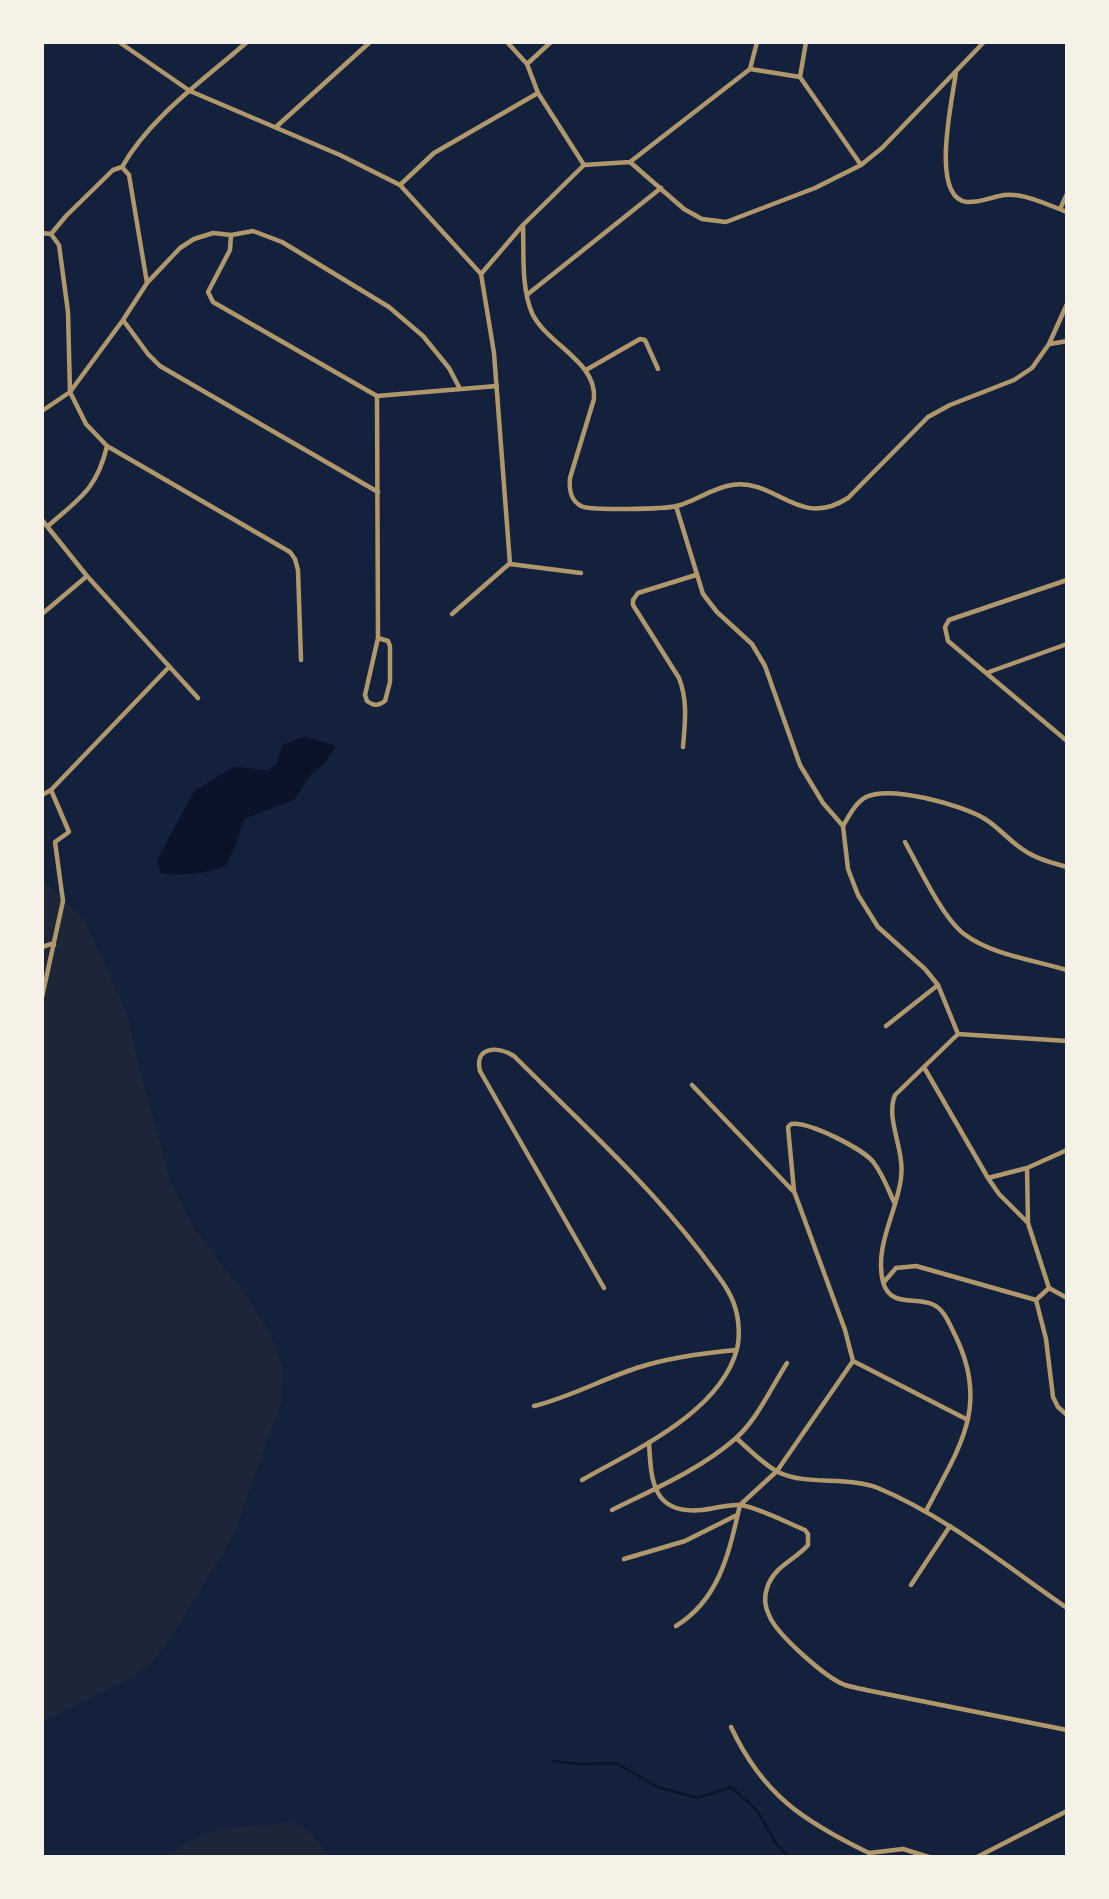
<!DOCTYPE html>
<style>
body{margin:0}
#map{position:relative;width:1109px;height:1899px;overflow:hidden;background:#14213d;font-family:Overpass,sans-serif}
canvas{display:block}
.frame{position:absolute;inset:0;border:44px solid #f6f1e7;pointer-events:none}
</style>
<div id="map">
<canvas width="1109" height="1899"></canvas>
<div class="frame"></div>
</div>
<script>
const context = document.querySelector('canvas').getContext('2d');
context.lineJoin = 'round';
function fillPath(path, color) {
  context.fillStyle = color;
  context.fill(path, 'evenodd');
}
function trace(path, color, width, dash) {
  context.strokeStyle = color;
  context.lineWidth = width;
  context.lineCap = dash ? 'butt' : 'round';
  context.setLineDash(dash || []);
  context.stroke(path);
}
fillPath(new Path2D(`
 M 42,879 L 85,921 L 127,1013 L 140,1071 L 171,1183 L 196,1231 L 251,1302 L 273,1339 L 283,1369 L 282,1400 L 233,1537 L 165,1647 L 150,1665 L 130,1678 L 42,1722 Z
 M 294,1822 L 312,1834 L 331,1857 L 164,1857 L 199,1836 L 221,1829 Z`), '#1d2539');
fillPath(new Path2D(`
 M 305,736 L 336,746 L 326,762 L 309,777 L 294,800 L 244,819 L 235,847 L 226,866 C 204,873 185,877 161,873 L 157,860 L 194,791 L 234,767 L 267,770 L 276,765 L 282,745 Z`), '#0b132b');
trace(new Path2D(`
 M 553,1761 L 577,1764 L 616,1763 L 658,1787 L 697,1798 L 731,1787 L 756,1809 L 777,1845 L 789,1857`), '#0b132b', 2.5);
trace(new Path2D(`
 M 119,42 L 190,91 L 340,155 L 400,185 L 481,274
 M 507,42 L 527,64 L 538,93 L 584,165
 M 806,42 L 800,77 L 861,165
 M 527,64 L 551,42
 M 750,69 L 800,77
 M 956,72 C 953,97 929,198 967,202 C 979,203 992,197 1004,195 C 1025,193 1048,205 1067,212
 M 276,127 L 370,42
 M 630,162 L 684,209 L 702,219 L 726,222 L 815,188 L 861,165 L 882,148 L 984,42
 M 122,167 L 129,175 L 147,283
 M 400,185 L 434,153 L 538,93
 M 1060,209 L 1067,194
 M 523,225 C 524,253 521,287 532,313 C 547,345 597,361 594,399 L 570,478 C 569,489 570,500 581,506 C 590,511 665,509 677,506 C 696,501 712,488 732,485 C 777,478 798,530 848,498 L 928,417 L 950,405 L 1014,380 L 1032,368 L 1049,344 L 1067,304
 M 42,233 L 51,234 L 66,216 L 113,170 L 122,167 C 151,116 204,80 247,42
 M 51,234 L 59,245 L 68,312 L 70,392 L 86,424 L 107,446 L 290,552 L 295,559 L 298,570 L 301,660
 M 231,235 L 230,250 L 208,292 L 213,302 L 377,396 L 497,386
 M 528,294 L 661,188
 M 123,320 L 148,354 L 160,366 L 378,492
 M 1050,344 L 1067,341
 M 586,370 L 640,339 L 645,340 L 658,369
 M 377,396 L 378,638 L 365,695 L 367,701 C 374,706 378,706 385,701 L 390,682 L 390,646 L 388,641 L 378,638
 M 42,411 L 70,392 L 123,320 L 147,283 L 180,248 L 194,239 L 213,233 L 231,235 L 253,231 L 282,242 L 389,307 L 423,336 L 449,368 L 460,389
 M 676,506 L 703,594 L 717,612 L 752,644 L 765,666 L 800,765 L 823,803 L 843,826 L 848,869 L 858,895 L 878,927 L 925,969 L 938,985 L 958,1034
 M 42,520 L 87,576 L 198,698
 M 48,526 C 80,498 97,489 107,446
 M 510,564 L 494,353 L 481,274 L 523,225 L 584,165 L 630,162 L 750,69 L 757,42
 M 510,564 L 581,573
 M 1067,580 L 949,620 L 945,627 L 948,641 L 1067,741
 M 42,614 L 87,576
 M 452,614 L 509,564
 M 989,672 L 1067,644
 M 683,747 C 685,723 688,701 679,678 L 633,605 L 633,600 L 638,593 L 696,575
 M 42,795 L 51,790 L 169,667
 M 843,826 C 849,816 855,803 866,797 C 891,785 962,805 985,819 C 998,827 1007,838 1018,846 C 1033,858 1049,862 1067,867
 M 905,842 C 919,867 942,917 964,934 C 992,955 1034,960 1067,970
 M 42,947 L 51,944 L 54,945
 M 42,997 L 63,901 L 55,842 L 69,832 L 51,790
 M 886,1026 L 938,985
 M 925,1069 L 988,1178 L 999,1194 L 1028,1223
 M 692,1085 L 793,1191
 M 1027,1168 L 1028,1223 L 1049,1288 L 1067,1298
 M 988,1178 L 1027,1168 L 1067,1150
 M 884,1282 L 896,1268 L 916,1266 L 1036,1300
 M 1036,1300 L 1046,1339 L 1053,1397 L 1058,1407 L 1067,1415
 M 1036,1300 L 1049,1288
 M 853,1361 L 845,1330 L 794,1191 L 788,1127 L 791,1124 C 808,1121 864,1149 874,1163 C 883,1175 888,1189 894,1202
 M 853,1361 L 968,1420
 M 534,1406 C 571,1397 604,1378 640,1367 C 671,1357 704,1353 736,1350
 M 736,1438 C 749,1449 763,1464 778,1472 C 806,1486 847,1476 878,1488 C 947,1517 1006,1566 1067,1608
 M 649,1442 C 651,1480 652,1515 702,1510 C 714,1509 727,1504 739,1505 C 753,1505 790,1524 805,1530 L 808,1534 L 808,1545 C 794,1561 774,1566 767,1588 C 764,1597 765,1607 769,1615 C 776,1634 826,1678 845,1685 C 851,1687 859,1688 866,1690 L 1067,1730
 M 582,1480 C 634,1450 720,1413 737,1349 C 740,1337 739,1319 735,1307 C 729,1287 713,1270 701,1253 C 646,1181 578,1120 514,1056 C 498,1046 474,1046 480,1071 L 604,1288
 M 740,1505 L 777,1471 L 853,1361
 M 612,1510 C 652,1490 701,1469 735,1439 C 757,1420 771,1388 787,1363
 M 926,1511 C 958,1449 990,1408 956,1337 C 950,1326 945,1309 932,1304 C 913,1297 890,1307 883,1282 C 874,1246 897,1212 901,1178 C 905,1149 885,1119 895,1095 L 958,1034 L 1067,1041
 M 624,1559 L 685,1541 L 737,1515
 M 911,1585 L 950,1526
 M 676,1626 C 720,1599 729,1552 740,1505
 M 731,1727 C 763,1795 803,1821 869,1853 L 871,1857
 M 869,1853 L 903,1849 L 929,1857
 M 977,1857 L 1067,1811`), '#b1986c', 4.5);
</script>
